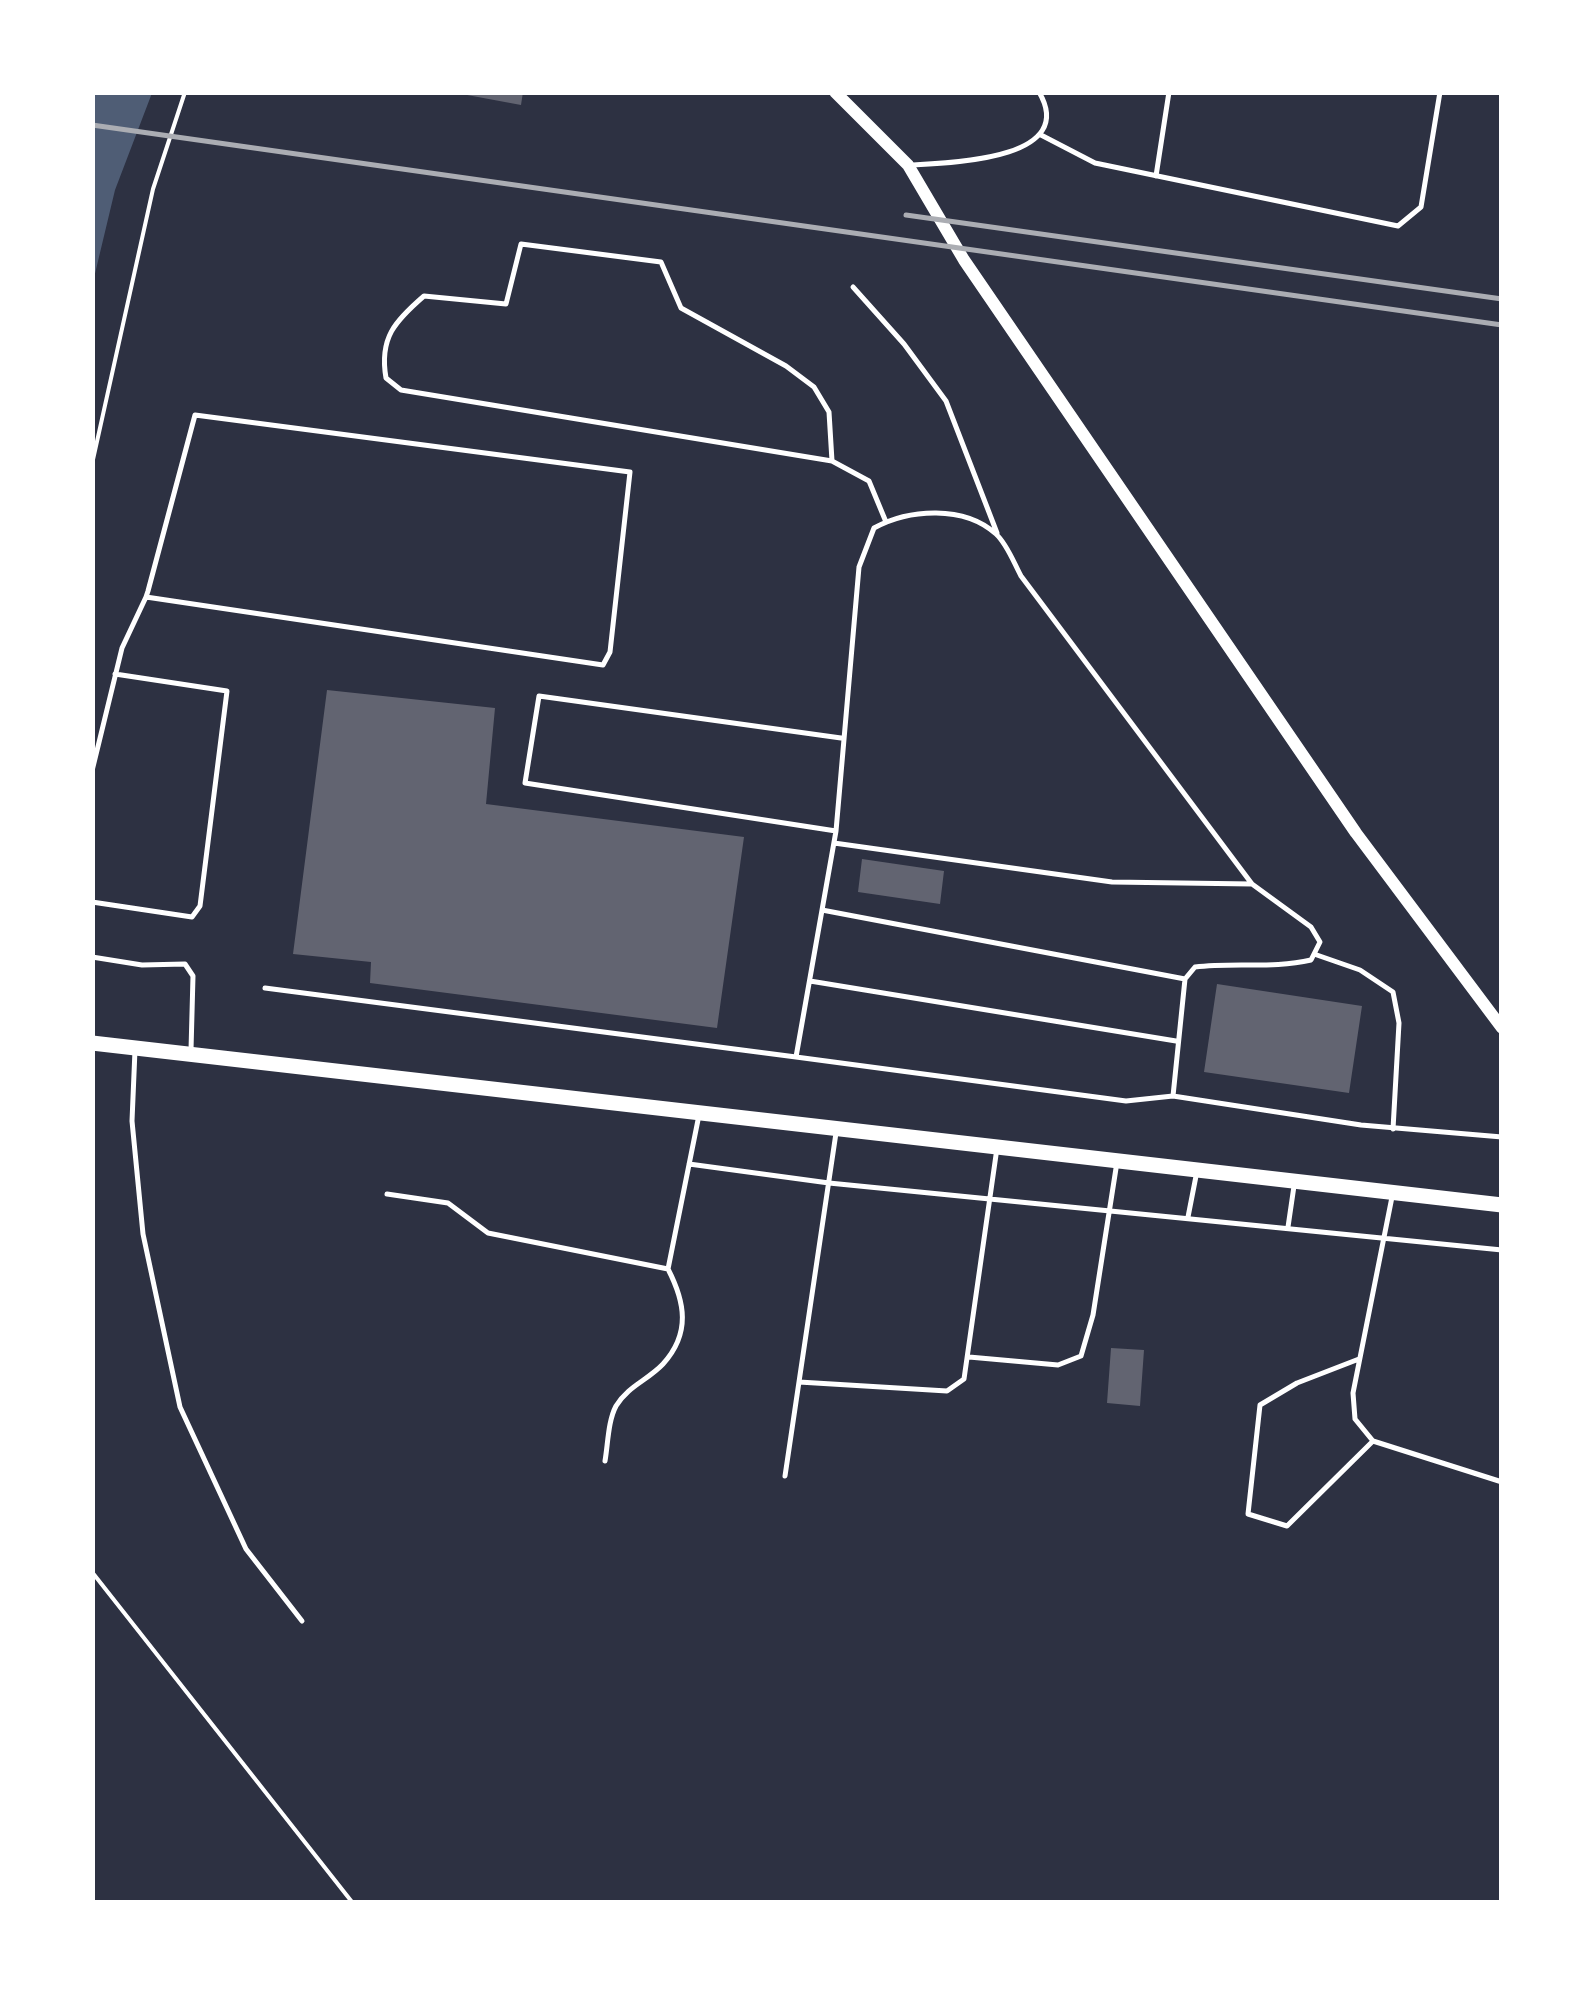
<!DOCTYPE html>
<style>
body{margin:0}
#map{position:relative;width:1594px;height:1995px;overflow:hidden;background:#2d3142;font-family:Ubuntu,sans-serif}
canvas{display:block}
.frame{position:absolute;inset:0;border:95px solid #fff;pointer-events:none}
</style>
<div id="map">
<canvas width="1594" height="1995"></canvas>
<div class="frame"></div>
</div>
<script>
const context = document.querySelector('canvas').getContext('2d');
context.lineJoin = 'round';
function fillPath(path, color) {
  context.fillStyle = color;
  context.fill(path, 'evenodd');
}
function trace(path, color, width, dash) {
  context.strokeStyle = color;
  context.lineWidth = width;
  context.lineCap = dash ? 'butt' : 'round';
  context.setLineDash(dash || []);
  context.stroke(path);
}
fillPath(new Path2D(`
 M 93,92 L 152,93 L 115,190 L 93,282 Z`), '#4f5d75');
fillPath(new Path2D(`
 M 451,92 L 523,92 L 521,105 Z
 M 327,690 L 495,708 L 486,804 L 744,837 L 717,1028 L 370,983 L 371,962 L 293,954 Z
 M 862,859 L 944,871 L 940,904 L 858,892 Z
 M 1217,984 L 1362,1006 L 1349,1093 L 1204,1072 Z
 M 1111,1348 L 1144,1350 L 1140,1406 L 1107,1403 Z`), '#626471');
trace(new Path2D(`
 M 92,464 L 153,189 L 185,92
 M 92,1572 L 352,1902`), '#fff', 4);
trace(new Path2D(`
 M 1041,135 L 1095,163 L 1398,226 L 1421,207 L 1440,92
 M 911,165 C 950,163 1079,160 1039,92
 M 1156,176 L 1169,92
 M 853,287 L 904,344 L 946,401 L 997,533
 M 832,461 L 829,412 L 814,387 L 786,366 L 681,308 L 661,262 L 521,244 L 506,304 L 424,296 C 395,321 379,338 386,378 L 401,390 L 832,461 L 869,481 L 886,522
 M 92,771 L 122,648 L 146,597 L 148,591 L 195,415 L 630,472 L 610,652 L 603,665 L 146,597
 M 836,831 L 525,783 L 539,696 L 841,738
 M 834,843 L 1112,882 L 1252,884
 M 92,902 L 192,917 L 200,906 L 227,691 L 115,674
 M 822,910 L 1185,979
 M 1314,954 L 1360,970 L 1393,992 L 1399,1023 L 1393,1129
 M 92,957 L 142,965 L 185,964 L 193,976 L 191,1050
 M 810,981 L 1176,1041
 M 265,988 L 796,1057
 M 135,1050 L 132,1121 L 143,1234 L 180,1407 L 246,1549 L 302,1621
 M 1173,1096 L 1126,1101 L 796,1057 L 836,831 L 859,567 L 874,528 C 909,509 964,505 996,534 C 1007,544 1014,563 1021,576 L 1252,884 L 1311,927 L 1320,942 L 1311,960 C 1273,969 1234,962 1195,967 L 1185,979 L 1173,1096 L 1361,1125 L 1502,1137
 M 689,1164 L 829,1183 L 1502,1250
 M 387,1194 L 448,1203 L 488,1233 L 668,1269 L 699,1115
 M 1392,1197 L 1353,1393 L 1355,1419 L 1373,1441 L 1502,1482
 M 1188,1217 L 1197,1171
 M 1288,1227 L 1294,1186
 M 969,1357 L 1058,1365 L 1081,1356 L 1093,1315 L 1117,1162
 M 1359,1359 L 1297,1383 L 1260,1405 L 1248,1514 L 1287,1526 L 1373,1441
 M 799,1382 L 947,1391 L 964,1379 L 997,1148
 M 605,1461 C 608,1444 608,1421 616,1406 C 628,1386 648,1380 663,1364 C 691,1333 685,1302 668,1269
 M 785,1476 L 836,1133`), '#fff', 5);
trace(new Path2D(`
 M 835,92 L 908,165 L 964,260 L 1356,833 L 1502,1028`), '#fff', 12);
trace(new Path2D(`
 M 92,1043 L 1502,1205`), '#fff', 15);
trace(new Path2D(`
 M 92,125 L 1502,325
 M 906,215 L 1502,299`), '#abadb3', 5);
</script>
